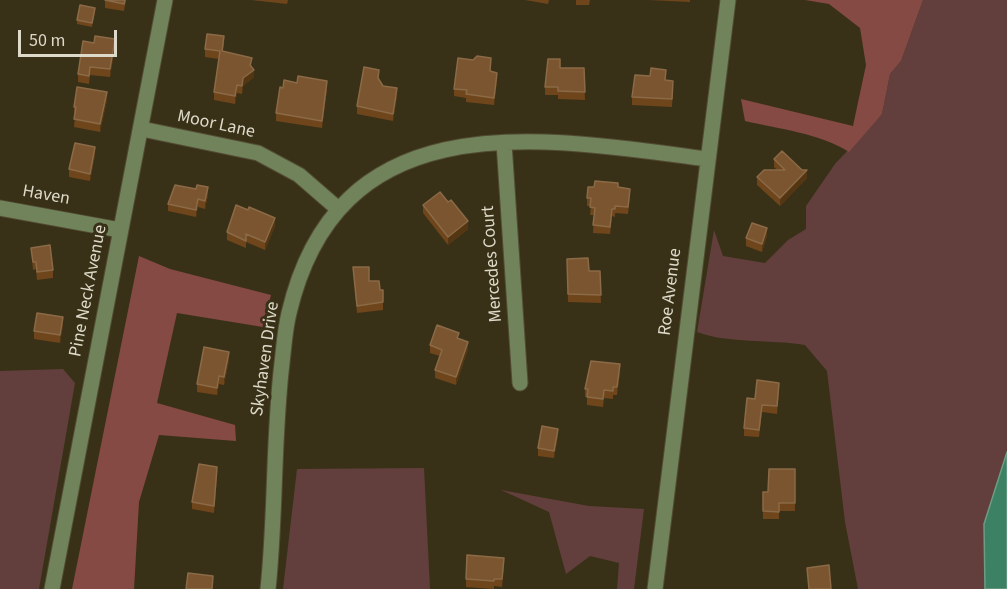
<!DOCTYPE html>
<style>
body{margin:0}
#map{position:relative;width:1007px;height:589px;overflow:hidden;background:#393117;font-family:"Source Sans 3",sans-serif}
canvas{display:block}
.scale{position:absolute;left:18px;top:30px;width:99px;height:27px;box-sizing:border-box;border:3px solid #dedaca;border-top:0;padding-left:8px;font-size:18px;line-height:21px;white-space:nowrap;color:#dedaca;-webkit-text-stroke:4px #393117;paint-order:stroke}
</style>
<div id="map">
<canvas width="1007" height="589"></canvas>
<div class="scale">50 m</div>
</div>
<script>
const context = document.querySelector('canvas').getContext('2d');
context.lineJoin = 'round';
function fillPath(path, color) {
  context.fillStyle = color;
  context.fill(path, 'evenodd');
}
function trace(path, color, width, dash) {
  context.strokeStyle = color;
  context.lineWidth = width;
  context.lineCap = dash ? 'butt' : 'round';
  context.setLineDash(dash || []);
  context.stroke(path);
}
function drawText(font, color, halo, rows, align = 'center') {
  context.font = font + ' "Source Sans 3",sans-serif';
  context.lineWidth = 6;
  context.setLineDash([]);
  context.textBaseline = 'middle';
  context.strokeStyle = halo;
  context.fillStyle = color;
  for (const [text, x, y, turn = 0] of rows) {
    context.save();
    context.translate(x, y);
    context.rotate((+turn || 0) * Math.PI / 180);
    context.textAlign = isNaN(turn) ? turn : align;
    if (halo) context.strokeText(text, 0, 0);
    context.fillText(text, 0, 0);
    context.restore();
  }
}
fillPath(new Path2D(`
 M 923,0 L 1007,0 L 1007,452 L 984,524 L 985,589 L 858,589 L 845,522 L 827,371 L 805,345 C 769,339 730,344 697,332 L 714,230 L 723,256 L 765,263 L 788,240 L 806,229 L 806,206 L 835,164 L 882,114 L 890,74 L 901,61 Z
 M 63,369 L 75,383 L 39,589 L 0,589 L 0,371 Z
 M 424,468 L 430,589 L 283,589 L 297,469 Z
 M 501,490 L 589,506 L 644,509 L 634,589 L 617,589 L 619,563 L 590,556 L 566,574 L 549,512 Z`), '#623f3c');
fillPath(new Path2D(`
 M 805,0 L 923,0 L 901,61 L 890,74 L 882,114 L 849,152 C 819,133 779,129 745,121 L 741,99 L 853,126 L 866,65 L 860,28 L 829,4 Z
 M 139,256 L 170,269 L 271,295 L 263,327 L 177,313 L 157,403 L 235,425 L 236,441 L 159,435 L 139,502 L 134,589 L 72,589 Z`), '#864a45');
const water = new Path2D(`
 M 1007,452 L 1007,589 L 985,589 L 984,524 Z`);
fillPath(water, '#3d8164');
trace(water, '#6d9c83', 1.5);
const minor = new Path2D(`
 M 142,129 L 258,153 L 299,175 L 337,208
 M 504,143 L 520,383
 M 0,208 L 120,230
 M 52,589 L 165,0
 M 268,589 C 276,513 273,438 282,363 C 284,346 285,329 289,313 C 339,100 541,137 707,159
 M 655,589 L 728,0`);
trace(minor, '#534c34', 17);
trace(minor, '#70835a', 15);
fillPath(new Path2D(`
 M 105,0 L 126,0 L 124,11 L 105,8 Z
 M 251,0 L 288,0 L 287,4 Z
 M 525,0 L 549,0 L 548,4 Z
 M 576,0 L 590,0 L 589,5 L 576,5 Z
 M 648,0 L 690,0 L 690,2 Z
 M 95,11 L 92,27 L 77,24 L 77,20 Z
 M 224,43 L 223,51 L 251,67 L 254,77 L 243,86 L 242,94 L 237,93 L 235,104 L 214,100 L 214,92 L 219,59 L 205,57 L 205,49 Z
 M 115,47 L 110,77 L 90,75 L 89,84 L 78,82 L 78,74 Z
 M 491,66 L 490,72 L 497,80 L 494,105 L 466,102 L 466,98 L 454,96 L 454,89 Z
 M 560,68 L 584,68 L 585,100 L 558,99 L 558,95 L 545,95 L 545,87 Z
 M 379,80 L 383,86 L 397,96 L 393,121 L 357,114 L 357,106 Z
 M 665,80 L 673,88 L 672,107 L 632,105 L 632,97 Z
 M 327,89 L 322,128 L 276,121 L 276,113 Z
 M 107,100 L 100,132 L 74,127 L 75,115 L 74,114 L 74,107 Z
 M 95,155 L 90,181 L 69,177 L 69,169 Z
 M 774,159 L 802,170 L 807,178 L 780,206 L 757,185 L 757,177 L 777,170 L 774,167 Z
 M 618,187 L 630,196 L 628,214 L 615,213 L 615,217 L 612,216 L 610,234 L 593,233 L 594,215 L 590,215 L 591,206 L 587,206 L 587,198 Z
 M 208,195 L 205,209 L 198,207 L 196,217 L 168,211 L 168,204 Z
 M 423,205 L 468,229 L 448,245 L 423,213 Z
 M 248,210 L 275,226 L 265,250 L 246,242 L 246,248 L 227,240 L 227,232 Z
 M 767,236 L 762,252 L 746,246 L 746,238 Z
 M 31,248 L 53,270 L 53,278 L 37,280 L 36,269 L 33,270 Z
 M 567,259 L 589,271 L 600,271 L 601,303 L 568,302 Z
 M 353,267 L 380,290 L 383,290 L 383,310 L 357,313 Z
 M 63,325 L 60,343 L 34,339 L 34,331 Z
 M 459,338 L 468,349 L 456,385 L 435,378 L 435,370 L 440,356 L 430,353 L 430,345 Z
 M 229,360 L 224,385 L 219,384 L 217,395 L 197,392 L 197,384 Z
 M 620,372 L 617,395 L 613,395 L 613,399 L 604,398 L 603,407 L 587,405 L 587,397 L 585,397 L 585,389 Z
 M 779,390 L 777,414 L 762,412 L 759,437 L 744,436 L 744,428 L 755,399 Z
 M 558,436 L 554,458 L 538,456 L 538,448 Z
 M 795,469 L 795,511 L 779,511 L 779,519 L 763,519 L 763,492 L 768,492 Z
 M 217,475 L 214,513 L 192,509 L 192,502 Z
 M 504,565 L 502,587 L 494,586 L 494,589 L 466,587 L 466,579 Z`), '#6f451c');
fillPath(new Path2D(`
 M 115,39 L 115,47 L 110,77 L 110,69 Z
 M 252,58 L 252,65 L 250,73 L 254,70 L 254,77 L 243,86 L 242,94 L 242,86 L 243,78 L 250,65 Z
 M 497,73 L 497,80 L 494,105 L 494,98 Z
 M 327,81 L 327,89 L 322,128 L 322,121 Z
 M 237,85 L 237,93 L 235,104 L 235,96 Z
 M 397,88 L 397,96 L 393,121 L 393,114 Z
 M 107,92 L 107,100 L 100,132 L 100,124 Z
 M 95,147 L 95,155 L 90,181 L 90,174 Z
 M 807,170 L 807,178 L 780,206 L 780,198 Z
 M 208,187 L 208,195 L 205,209 L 205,201 Z
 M 198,199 L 198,207 L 196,217 L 196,210 Z
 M 275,218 L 275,226 L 265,250 L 265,242 Z
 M 468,221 L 468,229 L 448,245 L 448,237 Z
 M 767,228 L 767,236 L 762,252 L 762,244 Z
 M 63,317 L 63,325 L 60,343 L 60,335 Z
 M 468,342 L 468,349 L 456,385 L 456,377 Z
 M 229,352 L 229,360 L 224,385 L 224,377 Z
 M 620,364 L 620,372 L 617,395 L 617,387 Z
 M 219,376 L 219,384 L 217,395 L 217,388 Z
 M 558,429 L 558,436 L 554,458 L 554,451 Z
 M 217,467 L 217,475 L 214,513 L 214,506 Z`), '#553612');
const building = new Path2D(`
 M 105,0 L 125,0 L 124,4 Z
 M 80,5 L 95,8 L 92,23 L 77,20 Z
 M 207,34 L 224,36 L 222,51 L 252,58 L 250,65 L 254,70 L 243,78 L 242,86 L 237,85 L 235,96 L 214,92 L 220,51 L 205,49 Z
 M 95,36 L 115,39 L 110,69 L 90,67 L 89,76 L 78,74 L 83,41 L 94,43 Z
 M 477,56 L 491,58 L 490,71 L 497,73 L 494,98 L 466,94 L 467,90 L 454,89 L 458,58 L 473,60 Z
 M 548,59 L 560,59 L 560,68 L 584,68 L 585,92 L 558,91 L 558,87 L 545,87 Z
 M 364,67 L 379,70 L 378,78 L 383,86 L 397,88 L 393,114 L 357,106 Z
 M 651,68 L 666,70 L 665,80 L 673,81 L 672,99 L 632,97 L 635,75 L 650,76 Z
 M 298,76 L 327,81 L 322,121 L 276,113 L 280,87 L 283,88 L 284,80 L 297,83 Z
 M 77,87 L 107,92 L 100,124 L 74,119 L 76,107 L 74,107 Z
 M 75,143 L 95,147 L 90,174 L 69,169 Z
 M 782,151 L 802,170 L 807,170 L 780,198 L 757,177 L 764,170 L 785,170 L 774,159 Z
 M 595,181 L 618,183 L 618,187 L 630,189 L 628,207 L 615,206 L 615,209 L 612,209 L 610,227 L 593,225 L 595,208 L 590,207 L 591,198 L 587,198 L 588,187 L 594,187 Z
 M 175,185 L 196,189 L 197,185 L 208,187 L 205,201 L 198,199 L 196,210 L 168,204 Z
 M 440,192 L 448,202 L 451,200 L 468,221 L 448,237 L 423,205 Z
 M 236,205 L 248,210 L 249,207 L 275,218 L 265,242 L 246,234 L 246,241 L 227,232 Z
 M 752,223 L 767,228 L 762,244 L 746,238 Z
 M 50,245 L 53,270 L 37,272 L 36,262 L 33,262 L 31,248 Z
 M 588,258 L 589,271 L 600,271 L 601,295 L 568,294 L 567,259 Z
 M 353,267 L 369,267 L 369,281 L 379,281 L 380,290 L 383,290 L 383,302 L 357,306 Z
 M 37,313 L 63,317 L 60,335 L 34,331 Z
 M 437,325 L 459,333 L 457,338 L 468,342 L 456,377 L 435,370 L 442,350 L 430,345 Z
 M 204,347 L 229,352 L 224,377 L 219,376 L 217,388 L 197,384 Z
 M 591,361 L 620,364 L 617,387 L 613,387 L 613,391 L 604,390 L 603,399 L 587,397 L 588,389 L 585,389 Z
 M 757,380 L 779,383 L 777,406 L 762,405 L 759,430 L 744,428 L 747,398 L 755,399 Z
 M 542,426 L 558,429 L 554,451 L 538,448 Z
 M 199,464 L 217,467 L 214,506 L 192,502 Z
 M 769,469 L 795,469 L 795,503 L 779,503 L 779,512 L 763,511 L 763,492 L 768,492 Z
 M 467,555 L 504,558 L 502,579 L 494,579 L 494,581 L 466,579 Z
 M 829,565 L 831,589 L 809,589 L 807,568 Z
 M 188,573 L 213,576 L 212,589 L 186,589 Z`);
fillPath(building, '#7b552f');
trace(building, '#8b6a47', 1.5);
drawText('18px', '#dedaca', '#393117', [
 ["Moor Lane",216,125,12],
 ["Haven",46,196,10],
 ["Mercedes Court",493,264,-94],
 ["Pine Neck Avenue",89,291,-79],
 ["Roe Avenue",671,292,-83],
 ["Skyhaven Drive",266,359,-82]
]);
</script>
